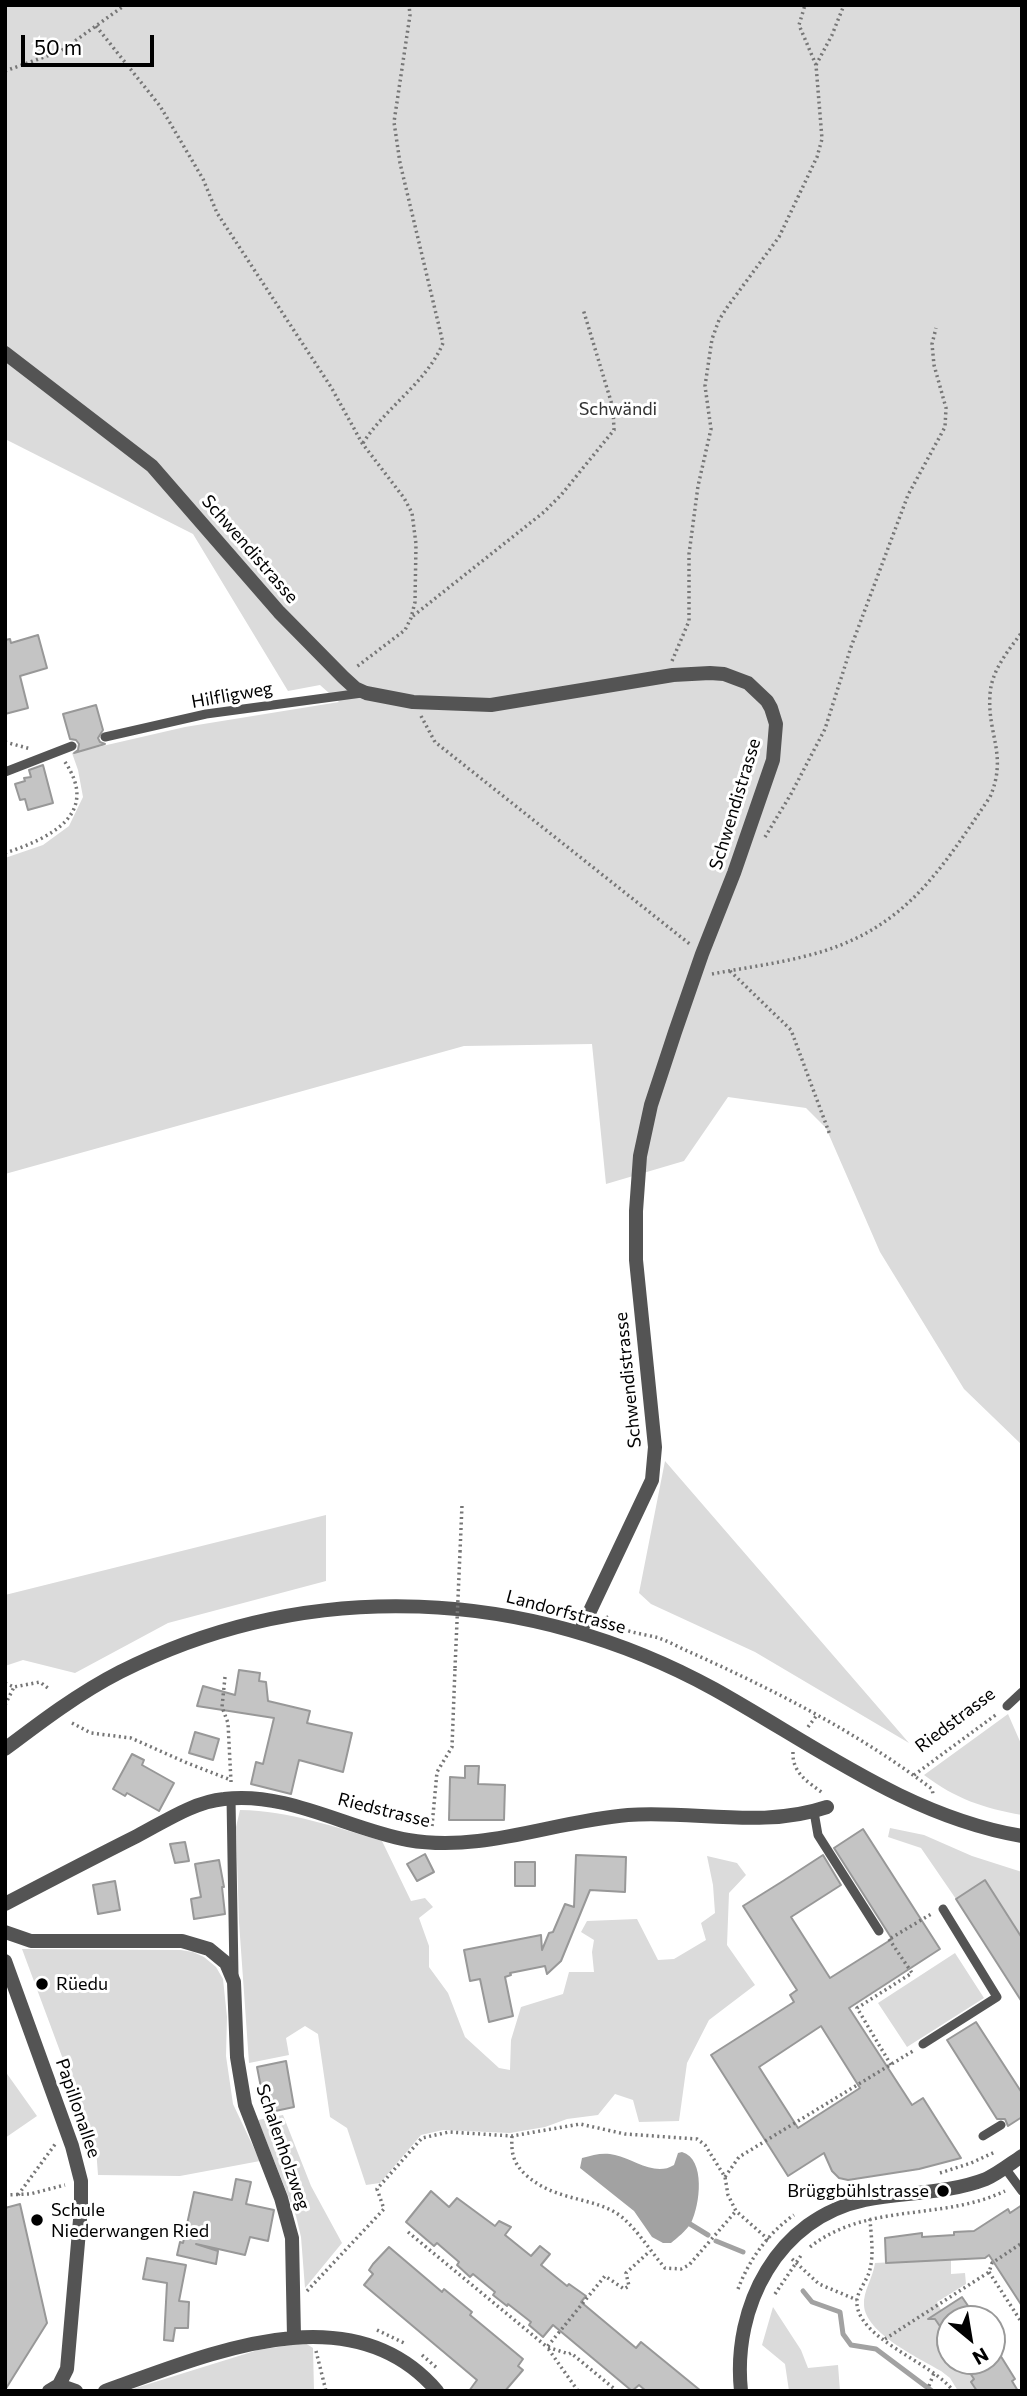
<!DOCTYPE html>
<meta charset="utf-8">
<style>
body{margin:0}
#map{position:relative;width:1027px;height:2396px;overflow:hidden;background:#fff;font-family:Commissioner,sans-serif}
canvas{display:block}
.frame{position:absolute;inset:0;border:7px solid #000;pointer-events:none}
.north{position:absolute;left:936px;top:2305px;width:70px;height:70px;box-sizing:border-box;background:#fff;border:2px solid #999;border-radius:50%;rotate:150deg;font-size:19px;font-weight:700;line-height:28px;text-align:center;color:#000}
.north::after{content:'';display:block;margin:auto;width:24px;height:32px;background:#000;clip-path:polygon(50% 0,100% 100%,50% 72%,0 100%)}
.scale{position:absolute;left:21px;top:35px;width:133px;height:32px;box-sizing:border-box;border:4px solid #000;border-top:0;padding-left:9px;font-size:21px;line-height:24px;white-space:nowrap;color:#000;-webkit-text-stroke:5px #fff;paint-order:stroke}
</style>
<div id="map">
<canvas width="1027" height="2396"></canvas>
<div class="frame"></div>
<div class="north">N</div>
<div class="scale">50 m</div>
</div>
<script>
const context = document.querySelector('canvas').getContext('2d');
context.lineJoin = 'round';
function fillPath(path, color) {
  context.fillStyle = color;
  context.fill(path, 'evenodd');
}
function trace(path, color, width, dash) {
  context.strokeStyle = color;
  context.lineWidth = width;
  context.lineCap = dash ? 'butt' : 'round';
  context.setLineDash(dash || []);
  context.stroke(path);
}
function drawText(font, color, halo, rows, align = 'center') {
  context.font = font + ' Commissioner,sans-serif';
  context.lineWidth = 6;
  context.setLineDash([]);
  context.textBaseline = 'middle';
  context.strokeStyle = halo;
  context.fillStyle = color;
  for (const [text, x, y, turn = 0] of rows) {
    context.save();
    context.translate(x, y);
    context.rotate((+turn || 0) * Math.PI / 180);
    context.textAlign = isNaN(turn) ? turn : align;
    if (halo) context.strokeText(text, 0, 0);
    context.fillText(text, 0, 0);
    context.restore();
  }
}
fillPath(new Path2D(`
 M 5,5 L 1022,5 L 1022,1445 L 964,1389 L 880,1252 L 826,1128 L 806,1108 L 728,1097 L 684,1161 L 606,1184 L 592,1044 L 464,1046 L 5,1174 L 5,858 L 43,845 L 69,826 L 83,797 L 78,770 L 72,753 L 185,727 L 339,702 L 320,685 L 288,691 L 193,534 L 5,439 Z
 M 665,1461 L 909,1743 L 755,1652 L 651,1604 L 639,1593 Z
 M 326,1515 L 326,1581 L 168,1623 L 75,1673 L 23,1660 L 5,1666 L 5,1595 Z
 M 1008,1714 L 1022,1746 L 1022,1815 C 983,1808 956,1799 924,1775 Z
 M 240,1810 C 290,1811 335,1827 382,1841 L 411,1901 L 425,1898 L 433,1907 L 419,1918 L 429,1946 L 429,1967 L 448,1993 L 465,2037 L 499,2068 L 510,2070 L 511,2040 L 521,2007 L 563,1994 L 569,1972 L 594,1972 L 592,1952 L 594,1940 L 581,1932 L 587,1921 L 637,1919 L 658,1960 L 674,1959 L 706,1940 L 701,1923 L 715,1913 L 713,1885 L 707,1856 L 737,1863 L 746,1875 L 729,1893 L 727,1945 L 755,1985 L 709,2020 L 687,2063 L 679,2121 L 639,2122 L 633,2100 L 615,2094 L 598,2115 L 567,2119 L 545,2127 L 510,2133 L 443,2130 L 421,2135 L 380,2183 L 366,2185 L 347,2128 L 330,2117 L 318,2034 L 305,2026 L 286,2038 L 289,2055 L 249,2063 L 239,1922 L 236,1827 Z
 M 890,1828 L 924,1835 L 972,1856 L 1022,1872 L 1022,1938 L 985,1880 L 956,1899 L 921,1848 L 888,1837 Z
 M 22,1949 L 181,1950 L 193,1952 L 204,1957 L 216,1967 L 223,1979 L 227,2017 L 226,2056 L 233,2104 L 260,2161 L 180,2176 L 98,2175 L 96,2148 Z
 M 955,1953 L 984,1998 L 907,2047 L 878,2003 Z
 M 5,2071 L 37,2116 L 5,2138 Z
 M 283,2115 L 311,2186 L 342,2243 L 305,2288 L 301,2237 L 296,2216 L 258,2120 Z
 M 951,2259 L 951,2274 L 965,2273 L 966,2284 L 937,2302 L 941,2310 L 933,2316 L 944,2333 L 941,2335 L 947,2345 L 950,2344 L 950,2361 L 962,2361 L 974,2379 L 971,2382 L 977,2391 L 958,2391 L 950,2378 L 941,2371 C 919,2358 865,2333 864,2305 C 863,2291 873,2278 875,2263 Z
 M 773,2307 L 801,2350 L 808,2368 L 838,2365 L 840,2391 L 789,2391 L 785,2364 L 762,2345 Z
 M 305,2343 L 313,2348 L 314,2391 L 126,2391 L 258,2350 Z`), '#dbdbdb');
fillPath(new Path2D(`
 M 682,2152 C 706,2159 700,2205 691,2223 C 686,2231 677,2238 671,2243 L 663,2243 L 652,2237 L 634,2211 L 580,2168 L 582,2158 C 594,2155 603,2152 615,2155 C 634,2159 655,2177 674,2165 L 678,2153 Z`), '#a2a2a2');
trace(new Path2D(`
 M 690,2224 L 708,2235
 M 716,2241 L 743,2252
 M 803,2291 L 812,2302 L 840,2312 L 843,2334 L 851,2345 L 876,2349 L 932,2391`), '#a2a2a2', 5);
const building = new Path2D(`
 M 38,635 L 47,668 L 20,676 L 28,708 L 5,714 L 5,640 L 10,639 L 11,643 Z
 M 96,705 L 103,730 L 98,738 L 100,742 L 105,744 L 74,753 L 78,750 L 79,744 L 76,740 L 70,739 L 63,714 Z
 M 43,765 L 53,803 L 28,810 L 25,799 L 20,800 L 15,784 L 25,781 L 24,778 L 31,777 L 29,770 Z
 M 239,1670 L 260,1673 L 259,1681 L 266,1682 L 268,1701 L 310,1711 L 307,1723 L 352,1733 L 343,1772 L 299,1760 L 291,1794 L 251,1784 L 256,1762 L 263,1764 L 274,1718 L 197,1706 L 203,1686 L 235,1695 Z
 M 195,1732 L 219,1739 L 213,1760 L 189,1753 Z
 M 132,1754 L 144,1760 L 142,1765 L 174,1783 L 159,1811 L 127,1793 L 125,1796 L 113,1789 Z
 M 465,1766 L 479,1766 L 478,1784 L 505,1785 L 504,1820 L 449,1820 L 450,1777 L 465,1778 Z
 M 863,1829 L 940,1949 L 849,2008 L 912,2105 L 923,2098 L 961,2158 L 919,2169 L 848,2180 L 839,2178 L 832,2171 L 824,2153 L 788,2176 L 711,2055 L 794,2002 L 790,1995 L 797,1990 L 743,1906 L 783,1881 L 823,1855 L 841,1885 L 791,1917 L 830,1978 L 892,1939 L 834,1848 ZM 821,2026 L 860,2088 L 798,2128 L 759,2067 Z
 M 185,1842 L 189,1861 L 175,1863 L 170,1844 Z
 M 425,1854 L 434,1872 L 417,1881 L 407,1864 Z
 M 576,1855 L 626,1857 L 625,1892 L 590,1890 L 561,1961 L 547,1974 L 545,1966 L 510,1973 L 511,1975 L 505,1977 L 513,2016 L 489,2022 L 480,1979 L 470,1981 L 464,1950 L 541,1935 L 542,1950 L 549,1933 L 553,1932 L 565,1904 L 574,1907 Z
 M 219,1860 L 224,1887 L 222,1887 L 225,1914 L 194,1919 L 191,1899 L 201,1897 L 195,1864 Z
 M 515,1862 L 535,1862 L 535,1886 L 515,1886 Z
 M 985,1880 L 1022,1938 L 1022,2002 L 956,1899 Z
 M 115,1881 L 120,1910 L 98,1914 L 93,1885 Z
 M 976,2022 L 1022,2093 L 1022,2117 L 1008,2126 L 1005,2119 L 997,2119 L 947,2040 Z
 M 286,2061 L 294,2107 L 266,2113 L 257,2067 Z
 M 236,2179 L 251,2182 L 246,2204 L 274,2210 L 268,2241 L 250,2237 L 245,2255 L 196,2244 L 218,2251 L 216,2264 L 177,2255 L 180,2242 L 183,2243 L 194,2192 L 232,2200 Z
 M 431,2191 L 449,2207 L 457,2198 L 495,2226 L 499,2221 L 511,2227 L 505,2235 L 531,2256 L 540,2246 L 550,2254 L 541,2265 L 567,2286 L 569,2284 L 586,2296 L 581,2302 L 636,2348 L 641,2342 L 701,2391 L 646,2391 L 639,2385 L 632,2391 L 553,2325 L 543,2337 L 529,2325 L 531,2322 L 508,2304 L 507,2306 L 493,2295 L 495,2292 L 473,2274 L 470,2277 L 457,2265 L 459,2262 L 437,2243 L 434,2246 L 406,2222 Z
 M 20,2204 L 47,2323 L 5,2390 L 5,2208 Z
 M 1022,2205 L 1022,2306 L 989,2255 L 985,2258 L 886,2263 L 885,2238 L 922,2233 L 922,2237 L 954,2235 L 954,2232 L 974,2231 L 1008,2209 L 1010,2213 Z
 M 389,2247 L 442,2292 L 444,2289 L 472,2312 L 470,2315 L 523,2359 L 518,2366 L 523,2370 L 505,2391 L 469,2391 L 477,2380 L 364,2285 L 373,2274 L 369,2270 L 373,2264 Z
 M 147,2258 L 186,2265 L 179,2301 L 189,2302 L 188,2328 L 175,2328 L 173,2341 L 164,2340 L 167,2283 L 143,2279 Z
 M 962,2297 L 977,2319 L 950,2319 L 950,2341 L 935,2319 L 928,2319 Z
 M 992,2342 L 1015,2379 L 1012,2381 L 1018,2391 L 977,2391 L 971,2382 L 974,2379 L 962,2361 L 992,2361 Z`);
fillPath(building, '#c4c4c4');
trace(building, '#989898', 2);
trace(new Path2D(`
 M 96,26 L 160,106 L 203,179 L 217,213 L 331,387 L 362,443 L 404,498 L 412,513 L 416,544 L 415,602 L 411,618 L 405,630 L 355,668
 M 816,65 L 832,35 L 844,5
 M 5,71 L 61,51 L 125,5
 M 363,443 C 386,407 427,382 443,343 L 400,163 L 394,122 L 410,15 L 409,5
 M 413,616 L 544,512 L 561,495 L 614,430 L 613,408 L 583,309
 M 672,661 L 689,621 L 689,554 L 698,486 L 711,429 L 705,386 L 712,339 L 719,320 L 728,306 L 779,237 L 817,157 L 822,139 L 816,65 L 799,25 L 805,5
 M 421,716 L 435,742 L 691,945
 M 5,742 L 31,749
 M 765,837 L 791,794 L 825,729 L 851,647 L 908,495 L 945,427 L 946,408 L 934,365 L 932,344 L 936,328
 M 5,853 C 48,839 101,815 65,762
 M 730,971 L 791,1030 L 830,1135
 M 712,974 C 743,968 775,964 806,956 C 903,932 938,874 990,797 C 1008,755 987,734 990,695 C 991,671 1008,651 1022,632
 M 460,1552 L 462,1505
 M 606,1616 C 615,1632 641,1633 659,1638 C 667,1641 675,1645 683,1649 C 770,1688 856,1731 932,1789 L 933,1794
 M 225,1677 L 222,1707 L 228,1723 L 231,1782
 M 5,1683 L 14,1687 L 40,1682 L 49,1689
 M 5,1705 L 14,1687
 M 72,1723 L 91,1733 L 131,1738 L 187,1763 L 231,1780
 M 808,1727 L 817,1715
 M 793,1752 C 792,1773 808,1782 824,1794
 M 914,1775 L 997,1714
 M 432,1826 L 437,1772 L 452,1747 L 455,1668
 M 891,1938 L 933,1913
 M 889,1939 L 912,1973 L 857,2008 L 891,2065
 M 512,2136 C 511,2153 513,2163 526,2175 C 557,2203 597,2196 623,2218 C 639,2232 651,2252 665,2268 L 681,2269 L 689,2265 L 736,2211
 M 940,2173 L 971,2163 L 995,2152
 M 725,2177 L 739,2157 L 913,2051
 M 5,2195 L 30,2194 L 65,2185
 M 18,2195 L 56,2143
 M 870,2219 C 871,2235 874,2254 870,2269 C 868,2279 859,2289 857,2299 C 853,2338 933,2362 953,2391
 M 408,2232 L 547,2347 L 569,2354 L 571,2353 L 617,2391
 M 810,2247 C 867,2202 943,2221 1005,2191
 M 792,2259 L 819,2284 L 857,2300
 M 989,2272 L 1022,2323
 M 738,2289 C 749,2260 768,2233 794,2215
 M 307,2291 L 384,2209 L 377,2189 L 422,2138 L 449,2132 L 512,2136 L 580,2124 L 625,2134 L 697,2139 L 705,2145 L 725,2177 L 728,2195 L 736,2211 L 770,2241
 M 775,2294 L 802,2254
 M 377,2330 L 404,2343
 M 885,2339 L 989,2272 L 992,2263 L 1022,2243
 M 316,2351 L 326,2391
 M 422,2355 L 437,2368
 M 578,2391 L 547,2347 L 605,2276 L 624,2289 L 629,2286 L 626,2273 L 650,2251
 M 927,2391 L 934,2373`), '#767676', 3.5, [2, 3.5]);
trace(new Path2D(`
 M 105,737 L 206,714 L 362,693
 M 5,772 L 72,746
 M 1007,1706 L 1022,1692
 M 231,1798 L 234,1975
 M 814,1812 L 818,1835 L 879,1931
 M 923,2044 L 997,1997 L 943,1909
 M 983,2136 L 1001,2125
 M 1005,2168 L 1022,2191`), '#545454', 9);
trace(new Path2D(`
 M 5,353 L 152,466 L 279,612 L 343,677 L 355,688 L 366,693 L 413,702 L 491,705 L 673,675 L 710,673 L 724,674 L 748,683 L 767,701 L 771,708 L 776,724 L 773,760 L 734,873 L 702,954 L 675,1032 L 651,1105 L 640,1156 L 636,1211 L 636,1260 L 655,1447 L 652,1480 L 580,1632
 M 5,1904 C 49,1881 93,1858 137,1836 C 164,1822 193,1802 224,1799 C 287,1791 348,1829 408,1840 C 483,1853 554,1821 628,1815 C 694,1810 762,1829 827,1807
 M 5,1932 L 31,1941 L 182,1941 L 209,1949 L 226,1963 L 234,1982 L 237,2057 L 245,2105 L 281,2198 L 292,2238 L 294,2337
 M 5,1961 L 72,2146 L 81,2181 L 81,2208 L 67,2369 L 59,2385 L 49,2391
 M 59,2385 L 76,2391
 M 105,2391 C 207,2355 351,2290 437,2391
 M 741,2391 C 732,2306 778,2218 865,2200 C 905,2192 947,2194 986,2179 C 999,2173 1010,2164 1022,2156`), '#545454', 14);
trace(new Path2D(`
 M 5,1749 C 42,1721 79,1693 120,1672 C 310,1576 530,1588 714,1689 C 813,1744 908,1817 1022,1836`), '#545454', 14);
trace(new Path2D(`
 M 455,1668 L 460,1552`), '#767676', 3.5, [2, 3.5]);
for (const [x, y, r, color] of [
 [42,1984,7,"#000"],
 [943,2191,7,"#000"],
 [37,2220,7,"#000"]
]) {
  const dot = new Path2D();
  dot.arc(x, y, r, 0, 2 * Math.PI);
  context.fillStyle = color;
  context.fill(dot);
  trace(dot, '#fff', 2.5);
}
drawText('18px', '#323232', '#fff', [
 ["Schwändi",618,409]
]);
drawText('18px', '#000', '#fff', [
 ["Schwendistrasse",250,549,49],
 ["Hilfligweg",232,695,-10],
 ["Schwendistrasse",735,804,-73],
 ["Schwendistrasse",628,1380,-96],
 ["Landorfstrasse",566,1612,15],
 ["Riedstrasse",955,1720,-37],
 ["Riedstrasse",384,1810,14],
 ["Papillonallee",78,2108,71],
 ["Schalenholzweg",283,2147,71]
]);
drawText('18px', '#000', '#fff', [
 ["Rüedu",56,1984],
 ["Brüggbühlstrasse",929,2191,"right"],
 ["Schule",51,2210],
 ["Niederwangen Ried",51,2231]
], 'left');
</script>
